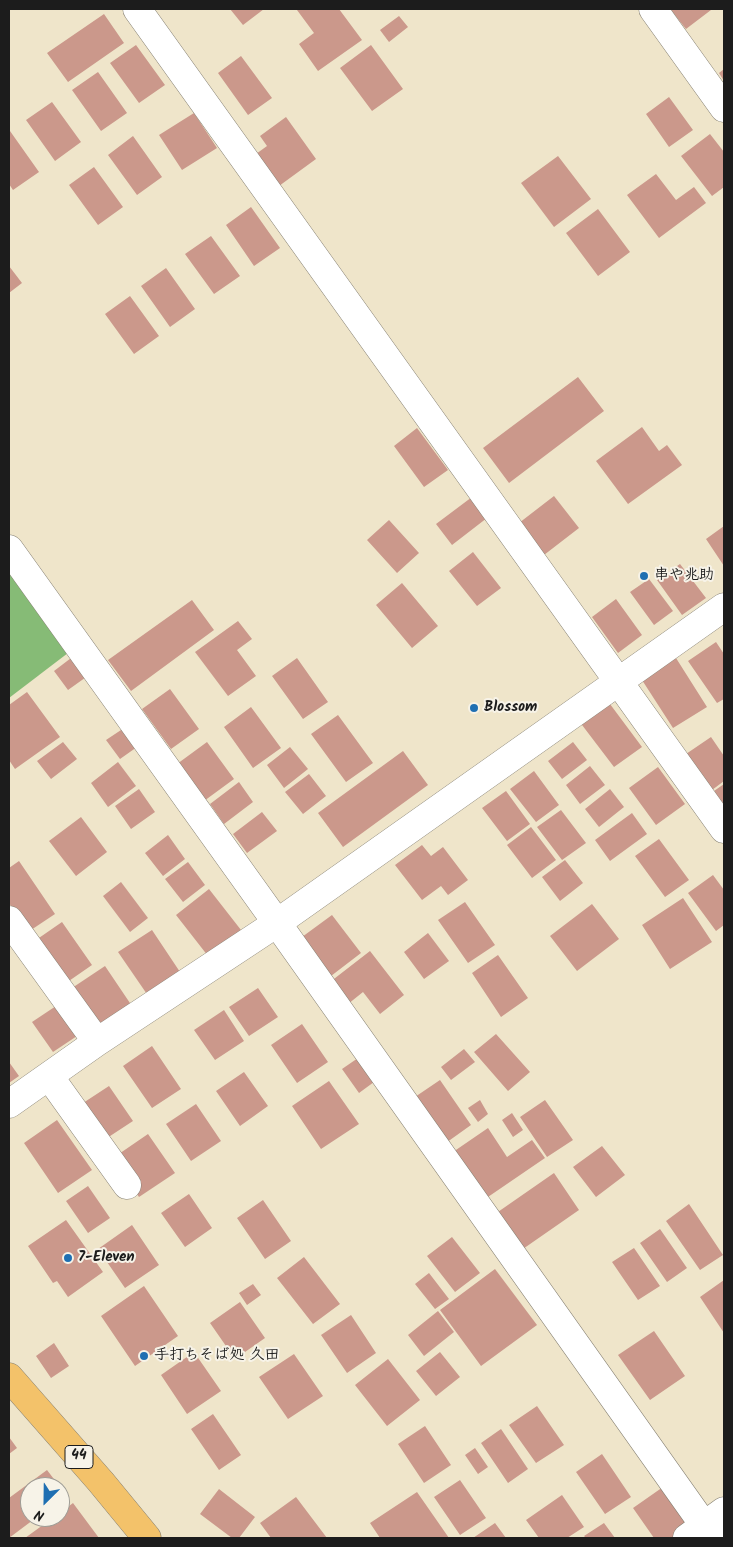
<!DOCTYPE html>
<meta charset="utf-8">
<style>
body{margin:0}
#map{position:relative;width:733px;height:1547px;overflow:hidden;background:#efe5ca;font-family:Kalam,sans-serif}
canvas{display:block}
.frame{position:absolute;inset:0;border:10px solid #1c1c1c;pointer-events:none}
.north{position:absolute;left:20px;top:1477px;width:50px;height:50px;box-sizing:border-box;background:#f7f3e8;border:1px solid #9f9d96;border-radius:50%;rotate:203deg;font-size:14px;font-weight:700;line-height:20px;text-align:center;color:#1c1c1c}
.north::after{content:'';display:block;margin:auto;width:18px;height:22px;background:#1f6fb2;clip-path:polygon(50% 0,100% 100%,50% 72%,0 100%)}
</style>
<div id="map">
<canvas width="733" height="1547"></canvas>
<div class="frame"></div>
<div class="north">N</div>
</div>
<script>
const context = document.querySelector('canvas').getContext('2d');
context.lineJoin = 'round';
function fillPath(path, color) {
  context.fillStyle = color;
  context.fill(path, 'evenodd');
}
function trace(path, color, width, dash) {
  context.strokeStyle = color;
  context.lineWidth = width;
  context.lineCap = dash ? 'butt' : 'round';
  context.setLineDash(dash || []);
  context.stroke(path);
}
function drawText(font, color, halo, rows, align = 'center') {
  context.font = font + ' Kalam,"Klee One",sans-serif';
  context.lineWidth = 4;
  context.setLineDash([]);
  context.textBaseline = 'middle';
  context.strokeStyle = halo;
  context.fillStyle = color;
  for (const [text, x, y, turn = 0] of rows) {
    context.save();
    context.translate(x, y);
    context.rotate((+turn || 0) * Math.PI / 180);
    context.textAlign = isNaN(turn) ? turn : align;
    if (halo) context.strokeText(text, 0, 0);
    context.fillText(text, 0, 0);
    context.restore();
  }
}
fillPath(new Path2D(`
 M 9,569 L 68,653 L 9,698 Z`), '#86bb76');
fillPath(new Path2D(`
 M 230,9 L 264,9 L 243,25 Z
 M 298,9 L 339,9 L 362,40 L 318,71 L 299,44 L 314,33 L 297,10 Z
 M 670,9 L 710,9 L 711,10 L 686,29 Z
 M 104,14 L 124,43 L 68,82 L 47,53 Z
 M 399,16 L 408,27 L 389,42 L 380,30 Z
 M 136,45 L 165,85 L 139,103 L 110,63 Z
 M 371,45 L 403,89 L 372,111 L 340,68 Z
 M 241,56 L 272,98 L 248,115 L 218,73 Z
 M 724,69 L 724,81 L 719,73 Z
 M 98,72 L 127,113 L 101,131 L 72,90 Z
 M 669,97 L 693,130 L 669,147 L 646,114 Z
 M 52,102 L 81,142 L 55,161 L 26,120 Z
 M 194,113 L 217,148 L 182,170 L 159,135 Z
 M 286,117 L 316,159 L 279,186 L 256,154 L 267,146 L 260,136 Z
 M 10,131 L 39,172 L 13,190 L 9,184 Z
 M 710,134 L 724,152 L 724,187 L 712,196 L 681,156 Z
 M 133,136 L 162,177 L 137,195 L 108,155 Z
 M 558,156 L 591,199 L 554,227 L 521,183 Z
 M 94,167 L 123,207 L 98,225 L 69,185 Z
 M 656,174 L 676,200 L 694,187 L 706,203 L 659,238 L 627,195 Z
 M 251,207 L 280,248 L 254,266 L 226,225 Z
 M 598,209 L 630,252 L 598,276 L 566,233 Z
 M 211,236 L 240,276 L 214,294 L 185,254 Z
 M 9,266 L 22,283 L 9,293 Z
 M 166,268 L 195,309 L 170,327 L 141,286 Z
 M 130,296 L 159,336 L 134,354 L 105,314 Z
 M 578,377 L 604,411 L 509,483 L 483,448 Z
 M 642,427 L 659,451 L 667,445 L 682,465 L 628,504 L 596,461 Z
 M 417,428 L 448,470 L 424,487 L 394,446 Z
 M 480,491 L 496,511 L 452,545 L 436,524 Z
 M 554,496 L 579,528 L 544,555 L 519,523 Z
 M 389,520 L 419,553 L 397,573 L 367,540 Z
 M 724,526 L 724,566 L 706,539 Z
 M 473,552 L 501,588 L 477,606 L 449,571 Z
 M 680,564 L 706,598 L 682,615 L 657,580 Z
 M 649,579 L 673,611 L 654,625 L 630,592 Z
 M 402,583 L 438,626 L 412,648 L 376,605 Z
 M 616,599 L 642,635 L 618,653 L 592,617 Z
 M 192,600 L 214,630 L 131,691 L 108,660 Z
 M 238,621 L 252,639 L 237,650 L 256,676 L 228,696 L 195,652 Z
 M 716,642 L 724,654 L 724,699 L 717,703 L 688,661 Z
 M 75,655 L 89,675 L 68,690 L 54,671 Z
 M 297,658 L 328,702 L 303,719 L 272,676 Z
 M 676,658 L 707,707 L 673,728 L 642,680 Z
 M 170,689 L 199,729 L 171,749 L 142,709 Z
 M 27,692 L 60,737 L 15,769 L 9,760 L 9,705 Z
 M 607,700 L 642,747 L 614,767 L 579,721 Z
 M 251,707 L 281,748 L 253,768 L 224,727 Z
 M 338,715 L 373,763 L 346,782 L 311,734 Z
 M 124,728 L 137,747 L 120,759 L 106,740 Z
 M 711,737 L 724,756 L 724,781 L 712,790 L 686,754 Z
 M 63,742 L 77,759 L 51,779 L 37,761 Z
 M 207,742 L 234,779 L 204,801 L 177,764 Z
 M 573,742 L 587,760 L 562,779 L 548,761 Z
 M 290,747 L 308,769 L 284,788 L 267,765 Z
 M 403,751 L 428,785 L 343,847 L 318,813 Z
 M 118,762 L 136,786 L 108,807 L 91,783 Z
 M 590,766 L 605,785 L 580,804 L 566,785 Z
 M 658,767 L 685,804 L 656,825 L 629,788 Z
 M 534,771 L 559,805 L 536,822 L 510,789 Z
 M 309,774 L 326,796 L 303,814 L 285,792 Z
 M 239,782 L 253,802 L 224,824 L 210,804 Z
 M 724,784 L 724,805 L 714,791 Z
 M 139,789 L 155,812 L 131,829 L 115,806 Z
 M 610,789 L 624,807 L 599,827 L 585,809 Z
 M 506,791 L 530,824 L 507,841 L 482,808 Z
 M 561,810 L 586,843 L 562,860 L 537,827 Z
 M 262,812 L 277,831 L 247,853 L 233,834 Z
 M 632,813 L 647,834 L 610,861 L 595,840 Z
 M 81,817 L 107,852 L 76,876 L 49,841 Z
 M 531,827 L 556,860 L 532,878 L 507,845 Z
 M 168,835 L 185,859 L 163,876 L 145,853 Z
 M 659,839 L 689,880 L 665,897 L 635,856 Z
 M 422,845 L 431,856 L 443,847 L 468,880 L 448,895 L 441,886 L 422,900 L 395,865 Z
 M 565,860 L 583,883 L 560,901 L 542,877 Z
 M 19,861 L 55,914 L 28,932 L 9,903 L 9,868 Z
 M 188,862 L 205,885 L 183,902 L 165,879 Z
 M 713,875 L 724,890 L 724,925 L 716,931 L 688,893 Z
 M 121,882 L 148,918 L 130,932 L 103,896 Z
 M 209,889 L 241,930 L 208,956 L 176,915 Z
 M 683,898 L 712,942 L 670,969 L 642,925 Z
 M 465,902 L 495,945 L 468,963 L 438,920 Z
 M 592,904 L 619,939 L 577,971 L 550,936 Z
 M 332,915 L 361,953 L 331,976 L 302,937 Z
 M 62,922 L 92,965 L 66,983 L 36,940 Z
 M 152,930 L 184,978 L 151,1000 L 118,952 Z
 M 428,933 L 449,961 L 424,979 L 404,952 Z
 M 370,951 L 404,995 L 380,1014 L 363,992 L 348,1004 L 330,982 Z
 M 498,955 L 528,998 L 501,1017 L 472,973 Z
 M 105,966 L 134,1009 L 102,1031 L 72,988 Z
 M 258,988 L 278,1017 L 249,1036 L 229,1007 Z
 M 56,1006 L 77,1036 L 53,1052 L 32,1022 Z
 M 224,1010 L 244,1041 L 215,1060 L 194,1030 Z
 M 302,1024 L 328,1062 L 297,1083 L 271,1045 Z
 M 496,1034 L 530,1072 L 508,1091 L 474,1052 Z
 M 152,1046 L 181,1089 L 152,1108 L 123,1066 Z
 M 464,1049 L 475,1062 L 451,1080 L 441,1067 Z
 M 358,1058 L 374,1082 L 359,1093 L 342,1069 Z
 M 9,1062 L 19,1076 L 9,1083 Z
 M 244,1072 L 268,1106 L 240,1126 L 216,1091 Z
 M 440,1080 L 471,1125 L 443,1145 L 412,1099 Z
 M 329,1081 L 359,1124 L 321,1149 L 292,1106 Z
 M 109,1086 L 133,1121 L 104,1140 L 80,1105 Z
 M 480,1100 L 488,1114 L 478,1122 L 468,1108 Z
 M 545,1100 L 573,1140 L 547,1157 L 520,1117 Z
 M 196,1104 L 221,1141 L 191,1161 L 166,1124 Z
 M 512,1113 L 523,1130 L 513,1137 L 502,1120 Z
 M 57,1120 L 92,1170 L 58,1193 L 24,1143 Z
 M 488,1128 L 507,1157 L 532,1140 L 545,1158 L 485,1199 L 453,1152 Z
 M 148,1134 L 175,1173 L 139,1197 L 113,1158 Z
 M 602,1146 L 625,1175 L 596,1197 L 573,1167 Z
 M 554,1173 L 579,1210 L 520,1251 L 495,1214 Z
 M 88,1186 L 110,1218 L 88,1233 L 66,1201 Z
 M 189,1194 L 212,1228 L 185,1247 L 161,1213 Z
 M 263,1200 L 291,1241 L 265,1259 L 237,1218 Z
 M 689,1204 L 723,1255 L 700,1270 L 666,1221 Z
 M 66,1220 L 103,1272 L 68,1297 L 57,1281 L 53,1283 L 28,1246 Z
 M 132,1225 L 159,1265 L 125,1288 L 98,1249 Z
 M 660,1229 L 687,1268 L 667,1282 L 640,1243 Z
 M 452,1237 L 480,1273 L 455,1292 L 427,1256 Z
 M 634,1248 L 660,1286 L 638,1300 L 612,1262 Z
 M 304,1257 L 340,1304 L 313,1324 L 277,1278 Z
 M 495,1269 L 537,1325 L 481,1366 L 440,1310 Z
 M 429,1273 L 449,1299 L 435,1309 L 415,1284 Z
 M 724,1280 L 724,1333 L 700,1297 Z
 M 253,1284 L 261,1295 L 247,1305 L 239,1293 Z
 M 144,1286 L 178,1336 L 135,1366 L 101,1316 Z
 M 240,1302 L 265,1338 L 235,1359 L 210,1323 Z
 M 438,1311 L 454,1332 L 424,1356 L 408,1335 Z
 M 351,1315 L 376,1353 L 347,1373 L 321,1335 Z
 M 654,1331 L 685,1376 L 650,1400 L 618,1355 Z
 M 54,1343 L 69,1366 L 51,1378 L 36,1356 Z
 M 194,1352 L 221,1391 L 187,1414 L 161,1375 Z
 M 440,1352 L 460,1377 L 436,1396 L 416,1371 Z
 M 294,1354 L 323,1396 L 288,1419 L 259,1377 Z
 M 388,1359 L 420,1400 L 387,1426 L 355,1385 Z
 M 537,1406 L 564,1445 L 536,1463 L 509,1425 Z
 M 213,1414 L 241,1455 L 219,1470 L 191,1429 Z
 M 425,1426 L 451,1465 L 424,1483 L 398,1444 Z
 M 501,1429 L 528,1469 L 508,1483 L 481,1443 Z
 M 9,1437 L 17,1448 L 9,1454 Z
 M 475,1448 L 488,1467 L 478,1474 L 465,1455 Z
 M 602,1454 L 631,1497 L 605,1514 L 576,1472 Z
 M 47,1470 L 60,1487 L 30,1487 L 30,1517 L 37,1517 L 9,1538 L 9,1498 Z
 M 460,1480 L 486,1518 L 460,1535 L 434,1497 Z
 M 663,1487 L 698,1538 L 654,1538 L 633,1508 Z
 M 60,1488 L 66,1496 L 60,1500 Z
 M 219,1489 L 255,1517 L 239,1538 L 232,1538 L 200,1514 Z
 M 417,1492 L 449,1538 L 380,1538 L 370,1523 Z
 M 562,1495 L 584,1527 L 567,1538 L 539,1538 L 526,1520 Z
 M 296,1497 L 327,1538 L 271,1538 L 260,1523 Z
 M 73,1503 L 99,1538 L 25,1538 L 54,1517 L 60,1517 L 60,1513 Z
 M 495,1523 L 506,1538 L 473,1538 Z
 M 604,1523 L 615,1538 L 586,1538 L 584,1536 Z`), '#cb988b');
const minor = new Path2D(`
 M 137,9 L 724,829
 M 653,9 L 724,108
 M 9,549 L 277,923 L 713,1538
 M 9,920 L 97,1042
 M 49,1076 L 127,1185
 M 9,1104 L 97,1042 L 277,923 L 724,607
 M 687,1538 L 724,1511`);
const major = new Path2D(`
 M 9,1377 L 101,1482 L 147,1538`);
trace(minor, '#868073', 29);
trace(major, '#868073', 29);
trace(minor, '#fff', 28);
trace(major, '#f3c26a', 28);
for (const [x, y, r, color] of [
 [644,576,5,"#1f6fb2"],
 [474,708,5,"#1f6fb2"],
 [68,1258,5,"#1f6fb2"],
 [144,1356,5,"#1f6fb2"]
]) {
  const dot = new Path2D();
  dot.arc(x, y, r, 0, 2 * Math.PI);
  context.fillStyle = color;
  context.fill(dot);
  trace(dot, '#f7f3e8', 2);
}
for (const [x, y, w] of [
 [79,1457,28]
]) {
  const box = new Path2D();
  box.roundRect(x - w / 2, y - 11.5, w, 23, 4);
  context.fillStyle = '#f7f3e8';
  context.fill(box);
  trace(box, '#1c1c1c', 1);
}
drawText('bold 14px', '#1c1c1c', null, [
 ["44",79,1457]
]);
drawText('bold 15px', '#1c1c1c', '#f7f3e8', [
 ["串や兆助",654,576],
 ["Blossom",484,708],
 ["7-Eleven",78,1258],
 ["手打ちそば処 久田",154,1356]
], 'left');
</script>
